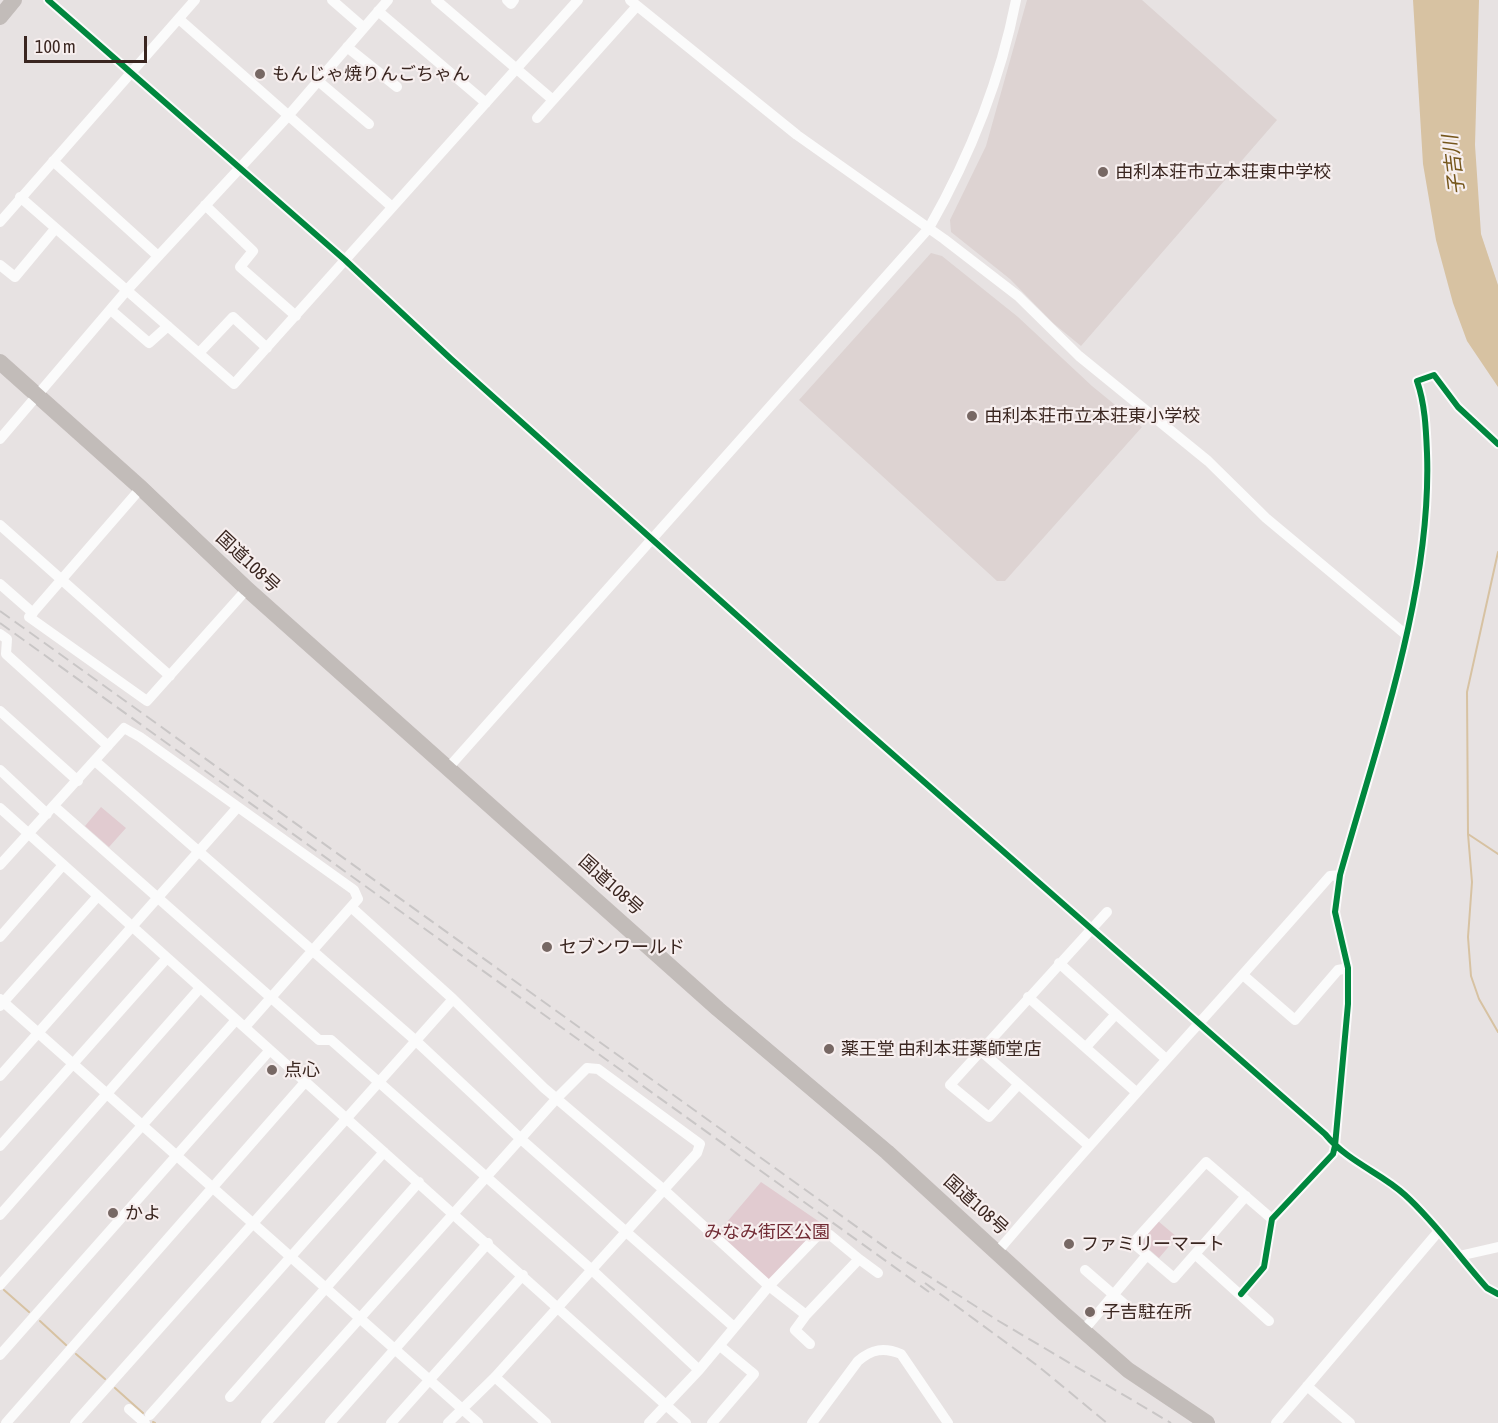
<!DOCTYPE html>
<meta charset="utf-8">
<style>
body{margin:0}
#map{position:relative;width:1498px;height:1423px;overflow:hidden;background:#e7e2e2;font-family:"Asap Condensed",sans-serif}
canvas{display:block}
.scale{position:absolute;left:24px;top:36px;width:123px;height:27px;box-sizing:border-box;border:3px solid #3a2620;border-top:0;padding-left:8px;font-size:18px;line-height:21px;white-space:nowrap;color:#3a2620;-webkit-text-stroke:4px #f7efef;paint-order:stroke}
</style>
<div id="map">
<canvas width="1498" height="1423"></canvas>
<div class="scale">100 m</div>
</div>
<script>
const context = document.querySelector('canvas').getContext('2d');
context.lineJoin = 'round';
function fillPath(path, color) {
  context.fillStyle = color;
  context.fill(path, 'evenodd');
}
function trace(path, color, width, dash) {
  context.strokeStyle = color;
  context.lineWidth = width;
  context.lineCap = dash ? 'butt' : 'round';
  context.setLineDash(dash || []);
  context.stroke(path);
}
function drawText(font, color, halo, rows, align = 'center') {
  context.font = font + ' "Asap Condensed","Noto Sans JP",sans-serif';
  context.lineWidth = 4.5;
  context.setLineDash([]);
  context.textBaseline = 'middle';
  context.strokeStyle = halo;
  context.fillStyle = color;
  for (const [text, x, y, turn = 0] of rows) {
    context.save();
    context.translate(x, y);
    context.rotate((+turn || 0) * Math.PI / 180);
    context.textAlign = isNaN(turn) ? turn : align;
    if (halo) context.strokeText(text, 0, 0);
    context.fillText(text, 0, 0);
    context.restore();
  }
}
fillPath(new Path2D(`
 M 1027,0 L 1142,0 L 1277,120 L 1081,346 L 1053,323 L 1010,279 L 951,232 L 950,220 L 986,146 Z
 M 931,253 L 942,256 L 1018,317 L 1092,386 L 1142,427 L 1005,581 L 997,581 L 799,400 Z`), '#ddd3d2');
fillPath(new Path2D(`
 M 101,807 L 126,828 L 109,847 L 85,826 Z
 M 761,1182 L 824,1225 L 769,1283 L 715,1236 Z
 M 1158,1221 L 1177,1237 L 1159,1258 L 1143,1244 L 1145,1237 Z`), '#e1cbd0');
fillPath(new Path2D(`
 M 1413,0 L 1479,0 L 1475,145 L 1481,234 L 1498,285 L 1498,387 L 1467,341 L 1453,303 L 1436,240 L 1423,164 Z`), '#d7c2a2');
trace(new Path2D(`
 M 1498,552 L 1467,692 L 1468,834 L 1472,882 L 1468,937 L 1471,976 L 1479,999 L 1498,1032
 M 1468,834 L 1498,854
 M 4,1290 L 29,1312
 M 40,1321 L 66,1345
 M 76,1354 L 105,1379
 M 115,1388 L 143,1413
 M 153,1422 L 155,1423`), '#d7c2a2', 2);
const highway = new Path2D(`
 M 0,17 L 14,0
 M 0,362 L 141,488 L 247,589 L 718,1009 L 887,1152 L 1063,1313 L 1128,1370 L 1207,1423`);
trace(highway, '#c4bdbb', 16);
trace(new Path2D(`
 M 48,0 L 345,260 L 451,359 L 848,715 L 1325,1134 C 1349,1163 1380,1172 1405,1195 C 1435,1222 1460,1258 1487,1288 L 1498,1294
 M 332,0 L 363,27
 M 436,0 L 553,100 L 637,6
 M 507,0 L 511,4 L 514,0
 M 630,0 L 797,135 L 944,239 L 1018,296 L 1079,356 L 1208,461 L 1266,518 L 1405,634
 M 378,11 L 486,103
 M 179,19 L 391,206
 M 347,47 L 397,87
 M 317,80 L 369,124
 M 537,118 L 553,100
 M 53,161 L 158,256
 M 20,197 L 234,384 L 578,0
 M 205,205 L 253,251 L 240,267 L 296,316
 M 0,222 L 195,0
 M 0,265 L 15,277 L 55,229
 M 112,311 L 149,343 L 168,326
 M 199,353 L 233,317 L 267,348
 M 0,439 L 127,290 L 288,116 L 388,0
 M 141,488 L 29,617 L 147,701 L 247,589
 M 0,525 L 170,676
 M 0,584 L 33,613
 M 0,634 L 7,639 L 6,654 L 108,746
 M 0,711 L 78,781
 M 95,761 L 415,1040 L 522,1140 L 734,1327
 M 449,767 L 929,228 C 970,156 1000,82 1016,0
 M 0,770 L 47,814
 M 55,807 L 319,1040 L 331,1040 L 592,1270 L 699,1370
 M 0,808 L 686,1423
 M 0,865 L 124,728 L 140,737 L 354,890 L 358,899 L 245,1027
 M 351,907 L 453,999 L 544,1088 L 663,1189 L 769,1286 L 806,1315 L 859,1259 L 830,1235 L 819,1234 L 769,1286 L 699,1370 L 649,1423
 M 0,937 L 63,865
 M 1059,963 L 1166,1059
 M 1243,975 L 1295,1020 L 1338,970 L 1348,968
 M 1028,997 L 1136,1092
 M 0,999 L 478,1423
 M 0,1006 L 98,896
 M 1086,1047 L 1116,1014
 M 981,1051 L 1088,1145
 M 0,1076 L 237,808
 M 1018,1085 L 989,1117 L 950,1085 L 1107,912
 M 0,1146 L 167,958
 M 1246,1196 L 1174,1278 L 1133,1243 L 1206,1162 L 1272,1219
 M 0,1215 L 200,988
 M 998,1251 C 1106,1124 1220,1002 1330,876 L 1340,875
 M 1196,1255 L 1269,1321
 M 1459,1256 L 1498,1247
 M 859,1259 L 878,1273
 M 1085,1270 L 1130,1309
 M 0,1285 L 236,1020
 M 1241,1294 L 1264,1267 L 1272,1219 L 1333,1154 L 1335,1146 L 1348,1004 L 1348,968 L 1335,912 L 1340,875 C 1377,743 1432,591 1427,453 C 1426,429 1425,404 1417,381 L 1434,375 L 1458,407 L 1498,444
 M 806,1315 L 795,1330 L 810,1344
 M 1083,1331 L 1147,1255
 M 0,1355 L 270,1050
 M 495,1377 L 546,1423
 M 1307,1386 L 1350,1423
 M 230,1397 L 419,1182
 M 129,1409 L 145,1423
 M 150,1415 L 384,1152
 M 6,1423 L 306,1081
 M 75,1423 L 453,999
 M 266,1423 L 557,1098 L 587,1068 L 598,1069 L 700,1144 L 697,1153 L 495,1377 L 448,1423
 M 330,1423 L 488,1243
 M 391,1423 L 523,1275
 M 712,1423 L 754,1374 L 720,1346
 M 812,1423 L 858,1361 C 872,1349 884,1347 901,1354 L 948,1423
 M 1276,1423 L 1438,1232`), '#fbfbfb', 10);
trace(highway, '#c2bcb9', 15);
trace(new Path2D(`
 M 0,611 L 896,1255 L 997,1320 L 1171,1423
 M 0,623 L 929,1292
 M 925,1283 L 1038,1366 L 1107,1423`), '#c9c6c6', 2, [12, 6]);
trace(new Path2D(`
 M 48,0 L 345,260 L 451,359 L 848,715 L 1325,1134 C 1349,1163 1380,1172 1405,1195 C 1435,1222 1460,1258 1487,1288 L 1498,1294
 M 1241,1294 L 1264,1267 L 1272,1219 L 1333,1154 L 1335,1146 L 1348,1004 L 1348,968 L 1335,912 L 1340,875 C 1377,743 1432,591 1427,453 C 1426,429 1425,404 1417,381 L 1434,375 L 1458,407 L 1498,444`), '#00873e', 6);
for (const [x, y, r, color] of [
 [260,74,6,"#776864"],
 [1103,172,6,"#776864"],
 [972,416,6,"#776864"],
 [547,947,6,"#776864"],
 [829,1049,6,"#776864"],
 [272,1070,6,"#776864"],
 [113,1213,6,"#776864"],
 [1069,1244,6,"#776864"],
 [1090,1312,6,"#776864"]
]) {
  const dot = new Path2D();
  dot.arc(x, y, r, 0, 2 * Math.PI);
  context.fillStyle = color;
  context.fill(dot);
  trace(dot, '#f7efef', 2);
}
drawText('18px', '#3a2620', '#f7efef', [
 ["もんじゃ焼りんごちゃん",272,74],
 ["由利本荘市立本荘東中学校",1115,172],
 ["由利本荘市立本荘東小学校",984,416],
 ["セブンワールド",559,947],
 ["薬王堂 由利本荘薬師堂店",841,1049],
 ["点心",284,1070],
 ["かよ",125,1213],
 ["ファミリーマート",1081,1244],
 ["子吉駐在所",1102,1312]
], 'left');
drawText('18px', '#3a2620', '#f7efef', [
 ["国道108号",248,562,43],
 ["国道108号",611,885,42],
 ["国道108号",976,1205,42]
]);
drawText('18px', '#712b34', '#f7efef', [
 ["みなみ街区公園",767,1232]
]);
drawText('italic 20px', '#75561b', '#f7efef', [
 ["子吉川",1454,165,-97]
]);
</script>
